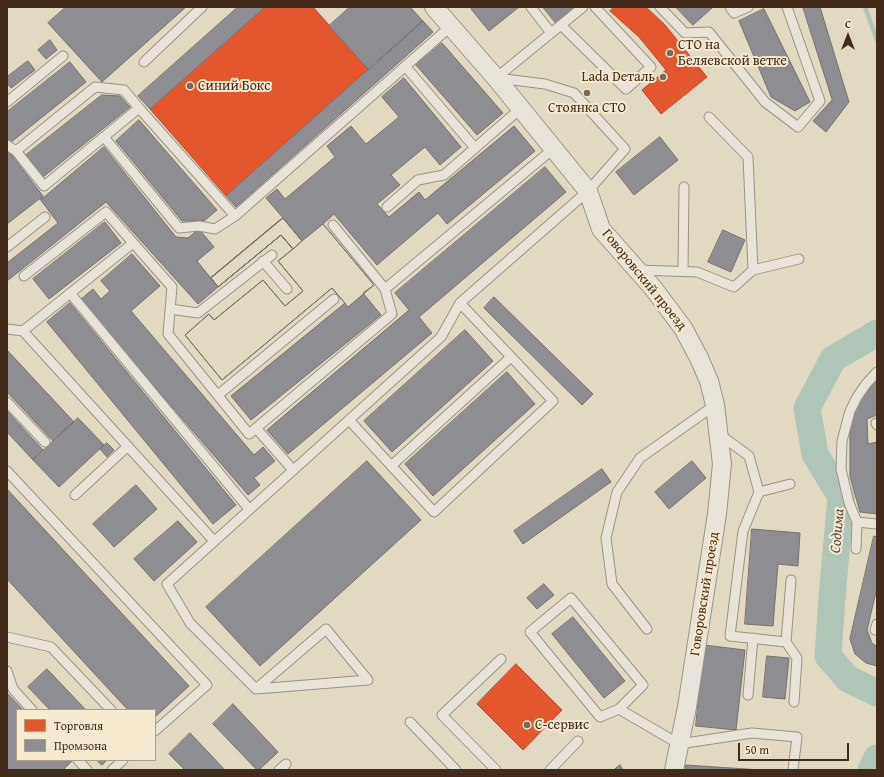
<!DOCTYPE html>
<meta charset="utf-8">
<style>
body{margin:0}
#map{position:relative;width:884px;height:777px;overflow:hidden;background:#e2d9c3;font-family:"Gentium Book Plus",serif}
canvas{display:block}
.frame{position:absolute;inset:0;border:8px solid #432b1c;pointer-events:none}
.legend{position:absolute;left:16px;top:709px;width:140px;height:52px;box-sizing:border-box;background:#f5ead0;border:1px solid #ae9e88;margin:0;padding:5px 7px;list-style:none;font-size:12px;color:#432b1c}
.legend li{display:flex;align-items:center;gap:8px;height:20px}
.legend b{width:20px;border:1px solid #ae9e88}
.north{position:absolute;left:828px;top:16px;width:40px;height:40px;-webkit-text-stroke:3px #f5ead0;paint-order:stroke;rotate:0deg;font-size:11px;font-weight:700;line-height:16px;text-align:center;color:#432b1c}
.north::after{content:'';display:block;margin:auto;width:14px;height:18px;background:#432b1c;clip-path:polygon(50% 0,100% 100%,50% 72%,0 100%)}
.scale{position:absolute;left:738px;top:743px;width:111px;height:18px;box-sizing:border-box;border:2px solid #432b1c;border-top:0;padding-left:5px;font-size:12px;line-height:14px;white-space:nowrap;color:#432b1c;-webkit-text-stroke:3px #f5ead0;paint-order:stroke}
</style>
<div id="map">
<canvas width="884" height="777"></canvas>
<div class="frame"></div>
<ul class="legend">
<li><b style="height:11px;background:#e4572e"></b>Торговля</li>
<li><b style="height:11px;background:#8d8d92"></b>Промзона</li>
</ul>
<div class="north">С</div>
<div class="scale">50 m</div>
</div>
<script>
const context = document.querySelector('canvas').getContext('2d');
context.lineJoin = 'round';
function fillPath(path, color) {
  context.fillStyle = color;
  context.fill(path, 'evenodd');
}
function trace(path, color, width, dash) {
  context.strokeStyle = color;
  context.lineWidth = width;
  context.lineCap = dash ? 'butt' : 'round';
  context.setLineDash(dash || []);
  context.stroke(path);
}
function drawText(font, color, halo, rows, align = 'center') {
  context.font = font + ' "Gentium Book Plus",serif';
  context.lineWidth = 4;
  context.setLineDash([]);
  context.textBaseline = 'middle';
  context.strokeStyle = halo;
  context.fillStyle = color;
  for (const [text, x, y, turn = 0] of rows) {
    context.save();
    context.translate(x, y);
    context.rotate((+turn || 0) * Math.PI / 180);
    context.textAlign = isNaN(turn) ? turn : align;
    if (halo) context.strokeText(text, 0, 0);
    context.fillText(text, 0, 0);
    context.restore();
  }
}
const shops = new Path2D(`
 M 265,7 L 313,7 L 369,70 L 226,196 L 150,109 Z
 M 614,7 L 646,7 L 665,25 L 707,77 L 661,114 L 642,90 L 666,70 L 639,37 L 610,11 Z
 M 516,664 L 562,710 L 523,750 L 477,704 Z`);
fillPath(shops, '#e4572e');
trace(shops, '#b44a29', 1);
const industry = new Path2D(`
 M 66,7 L 186,7 L 102,82 L 48,23 Z
 M 238,7 L 265,7 L 150,109 L 138,96 Z
 M 350,7 L 410,7 L 423,21 L 369,70 L 329,26 Z
 M 473,7 L 519,7 L 489,31 L 471,9 Z
 M 543,7 L 577,7 L 556,23 Z
 M 676,7 L 712,7 L 712,8 L 693,25 Z
 M 803,7 L 820,7 L 849,102 L 826,132 L 813,121 L 832,100 Z
 M 764,9 L 810,102 L 795,111 L 771,97 L 739,21 Z
 M 423,21 L 433,32 L 236,207 L 226,196 Z
 M 50,40 L 57,50 L 46,59 L 38,50 Z
 M 442,43 L 503,113 L 477,135 L 416,65 Z
 M 28,61 L 35,70 L 11,88 L 7,83 L 7,77 Z
 M 70,62 L 86,82 L 10,143 L 7,139 L 7,112 Z
 M 404,78 L 461,147 L 440,165 L 425,147 L 391,175 L 400,185 L 377,204 L 389,217 L 419,192 L 425,200 L 514,126 L 535,151 L 447,224 L 438,213 L 377,265 L 334,214 L 323,224 L 374,285 L 363,293 L 381,315 L 251,420 L 231,396 L 345,303 L 332,288 L 222,380 L 185,335 L 209,314 L 214,320 L 263,280 L 285,306 L 303,291 L 278,261 L 293,249 L 281,235 L 218,287 L 211,278 L 283,218 L 266,198 L 277,189 L 285,199 L 335,157 L 327,146 L 351,126 L 366,144 L 399,117 L 382,97 Z
 M 102,95 L 120,96 L 130,107 L 43,177 L 26,155 Z
 M 139,120 L 217,210 L 204,221 L 182,221 L 116,141 Z
 M 660,137 L 678,160 L 634,195 L 616,172 Z
 M 104,147 L 176,237 L 188,238 L 199,229 L 214,247 L 197,261 L 218,287 L 198,304 L 106,202 L 7,281 L 7,263 L 58,223 L 40,199 L 44,197 Z
 M 7,149 L 43,196 L 7,224 Z
 M 545,167 L 566,192 L 419,317 L 432,333 L 288,454 L 267,430 L 409,310 L 395,293 Z
 M 283,218 L 302,241 L 293,249 L 281,235 L 218,287 L 211,278 Z
 M 283,218 L 302,241 L 323,224 L 374,285 L 348,307 L 332,288 L 222,380 L 185,335 L 209,314 L 214,320 L 263,280 L 285,306 L 303,291 L 278,261 L 293,249 L 281,235 L 218,287 L 211,278 Z
 M 283,218 L 302,241 L 293,249 L 281,235 L 218,287 L 211,278 Z
 M 105,222 L 121,243 L 49,299 L 33,279 Z
 M 723,230 L 745,240 L 731,272 L 708,262 Z
 M 132,254 L 160,286 L 131,311 L 254,455 L 263,447 L 275,461 L 254,478 L 260,485 L 248,495 L 80,300 L 93,289 L 101,299 L 110,291 L 101,281 Z
 M 494,297 L 593,394 L 582,405 L 484,308 Z
 M 70,303 L 236,505 L 213,524 L 47,322 Z
 M 465,330 L 493,361 L 392,452 L 364,421 Z
 M 7,350 L 74,422 L 53,441 L 7,392 Z
 M 507,372 L 535,404 L 433,496 L 405,464 Z
 M 877,376 L 877,415 L 867,419 L 868,444 L 877,442 L 877,514 L 860,512 L 850,477 L 850,431 L 852,418 L 864,391 Z
 M 7,411 L 43,450 L 33,460 L 7,432 Z
 M 78,418 L 104,445 L 59,487 L 33,460 Z
 M 107,443 L 114,450 L 107,457 L 100,449 Z
 M 367,461 L 421,520 L 260,666 L 206,607 Z
 M 692,461 L 706,478 L 669,509 L 655,492 Z
 M 602,469 L 611,482 L 523,544 L 514,531 Z
 M 136,485 L 157,509 L 114,547 L 93,524 Z
 M 7,489 L 189,686 L 155,717 L 155,710 L 128,710 L 7,579 Z
 M 178,521 L 197,542 L 154,581 L 134,559 Z
 M 752,529 L 800,533 L 798,566 L 778,564 L 773,626 L 745,624 Z
 M 874,536 L 877,537 L 877,588 L 867,630 L 872,643 L 877,647 L 877,666 L 866,663 L 855,654 L 850,639 Z
 M 544,584 L 554,595 L 537,609 L 527,598 Z
 M 573,617 L 625,681 L 604,698 L 552,634 Z
 M 704,645 L 745,650 L 736,730 L 696,726 Z
 M 767,656 L 789,658 L 785,699 L 763,697 Z
 M 47,669 L 86,710 L 50,710 L 28,687 Z
 M 7,693 L 23,710 L 17,710 L 17,760 L 71,760 L 72,761 L 64,769 L 64,770 L 7,770 Z
 M 233,704 L 278,752 L 259,770 L 257,770 L 213,724 Z
 M 190,733 L 225,770 L 185,770 L 169,754 Z
 M 97,760 L 107,760 L 102,765 Z
 M 620,765 L 623,770 L 614,770 Z
 M 686,765 L 761,770 L 686,770 Z`);
fillPath(industry, '#8d8d92');
trace(industry, '#77706f', 1);
trace(new Path2D(`
 M 865,7 L 877,40`), '#b0c5b7', 4.5);
trace(new Path2D(`
 M 877,333 L 833,359 L 807,408 L 815,454 L 841,497 L 832,597 L 828,656 L 848,679 L 877,693
 M 871,770 L 877,758`), '#b0c5b7', 27);
const service = new Path2D(`
 M 531,7 L 551,33
 M 660,7 L 685,33 L 709,32 L 765,102 L 798,127 L 820,101 L 787,7
 M 730,7 L 734,13 L 748,7
 M 561,25 L 626,89 L 651,67 L 595,7
 M 144,62 L 202,7
 M 405,66 L 475,148
 M 496,78 L 583,7
 M 7,102 L 63,56
 M 709,117 L 748,157 L 753,270
 M 104,137 L 179,228 L 199,226 L 215,229 L 235,216 L 451,26
 M 7,145 L 16,151 L 44,186 L 139,108 L 235,216
 M 16,151 L 95,87 L 124,90 L 139,108
 M 387,207 L 418,180 L 444,175 L 520,109
 M 333,225 L 385,289
 M 7,247 L 45,217
 M 263,261 L 287,289
 M 638,270 L 697,272 L 734,287 L 753,270 L 799,259
 M 683,271 L 684,187
 M 24,276 L 106,212 L 172,287 L 168,334 L 249,434 L 392,314 L 385,289 L 553,149
 M 70,293 L 249,509
 M 170,309 L 198,313 L 272,255
 M 7,329 L 23,331 L 214,541
 M 23,331 L 133,243
 M 218,395 L 334,299
 M 7,402 L 45,442
 M 349,420 L 434,512 L 553,401 L 460,303
 M 876,423 L 877,425
 M 256,428 L 293,470
 M 719,434 L 749,456 L 759,492 L 743,531 L 730,636 L 786,642 L 791,580
 M 391,466 L 511,357
 M 7,471 L 207,685 L 155,731
 M 759,492 L 790,484
 M 75,495 L 128,446
 M 857,522 L 877,524
 M 856,549 L 857,522 L 849,503 L 841,469 L 842,441 L 850,411 L 857,397 L 866,384 L 877,372
 M 877,624 L 875,630 L 877,630
 M 647,629 L 612,584 L 606,538 L 617,492 L 640,458 L 715,405
 M 7,637 L 51,647 L 111,710
 M 786,642 L 797,658 L 794,702
 M 7,671 L 13,689 L 32,710
 M 256,689 L 326,629 L 368,680 L 256,689 L 190,623 L 167,584 L 441,337 L 460,303 L 588,191 L 625,149 L 574,93 L 545,84 L 497,78
 M 748,695 L 753,638
 M 619,709 L 600,717 L 530,632 L 571,598 L 643,685 L 619,709 L 679,744 L 752,733 L 797,737 L 793,770
 M 410,722 L 456,770
 M 78,760 L 87,770
 M 112,770 L 123,760
 M 279,770 L 286,764
 M 496,770 L 442,715 L 501,659
 M 550,770 L 578,741`);
const minor = new Path2D(`
 M 434,7 L 496,78 L 588,191 L 601,229 L 653,288 L 683,328 L 699,358 L 709,381 L 715,405 L 722,464 L 717,514 L 687,707 L 674,770`);
trace(service, '#9a9284', 11);
trace(minor, '#9a9284', 20);
trace(service, '#e8e3d8', 9);
trace(minor, '#e8e3d8', 18);
for (const [x, y, r, color] of [
 [670,53,4,"#7b6856"],
 [663,77,4,"#7b6856"],
 [190,86,4,"#7b6856"],
 [587,93,4,"#7b6856"],
 [527,725,4,"#7b6856"]
]) {
  const dot = new Path2D();
  dot.arc(x, y, r, 0, 2 * Math.PI);
  context.fillStyle = color;
  context.fill(dot);
  trace(dot, '#f5ead0', 1.5);
}
drawText('14px', '#432b1c', '#f5ead0', [
 ["СТО на",678,45],
 ["Беляевской ветке",678,61],
 ["Lada Dеталь",655,77,"right"],
 ["Синий Бокс",198,86],
 ["Стоянка СТО",587,108,"center"],
 ["С-сервис",535,725]
], 'left');
drawText('14px', '#432b1c', '#f5ead0', [
 ["Говоровский проезд",644,280,51],
 ["Говоровский проезд",705,594,-81]
]);
drawText('italic 15px', '#594f42', '#f5ead0', [
 ["Содима",838,531,-85]
]);
</script>
